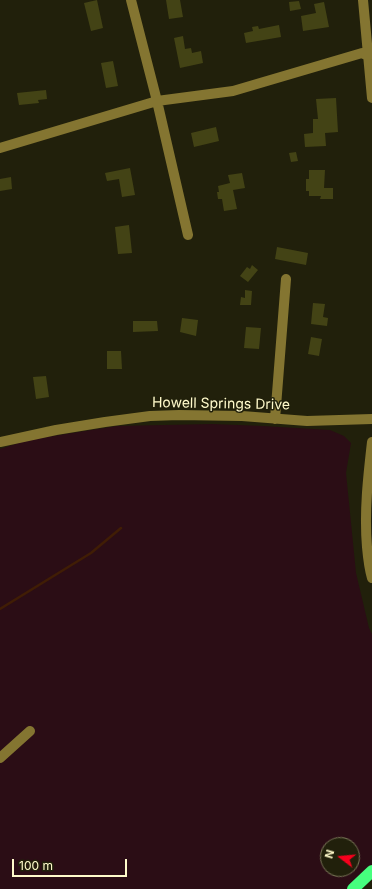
<!DOCTYPE html>
<style>
body{margin:0}
#map{position:relative;width:372px;height:889px;overflow:hidden;background:#21200b;font-family:Inter,sans-serif}
canvas{display:block}
.north{position:absolute;left:320px;top:837px;width:40px;height:40px;box-sizing:border-box;background:#21200b;border:1px solid #7a7758;border-radius:50%;rotate:286deg;font-size:11px;font-weight:700;line-height:16px;text-align:center;color:#fffacb}
.north::after{content:'';display:block;margin:auto;width:14px;height:18px;background:#f6001d;clip-path:polygon(50% 0,100% 100%,50% 72%,0 100%)}
.scale{position:absolute;left:12px;top:859px;width:115px;height:18px;box-sizing:border-box;border:2px solid #fffacb;border-top:0;padding-left:5px;font-size:12px;line-height:14px;white-space:nowrap;color:#fffacb;-webkit-text-stroke:3px #21200b;paint-order:stroke}
</style>
<div id="map">
<canvas width="372" height="889"></canvas>
<div class="north">N</div>
<div class="scale">100 m</div>
</div>
<script>
const context = document.querySelector('canvas').getContext('2d');
context.lineJoin = 'round';
function fillPath(path, color) {
  context.fillStyle = color;
  context.fill(path, 'evenodd');
}
function trace(path, color, width, dash) {
  context.strokeStyle = color;
  context.lineWidth = width;
  context.lineCap = dash ? 'butt' : 'round';
  context.setLineDash(dash || []);
  context.stroke(path);
}
function drawText(font, color, halo, rows, align = 'center') {
  context.font = font + ' Inter,sans-serif';
  context.lineWidth = 3;
  context.setLineDash([]);
  context.textBaseline = 'middle';
  context.strokeStyle = halo;
  context.fillStyle = color;
  for (const [text, x, y, turn = 0] of rows) {
    context.save();
    context.translate(x, y);
    context.rotate((+turn || 0) * Math.PI / 180);
    context.textAlign = isNaN(turn) ? turn : align;
    if (halo) context.strokeText(text, 0, 0);
    context.fillText(text, 0, 0);
    context.restore();
  }
}
fillPath(new Path2D(`
 M 212,424 L 263,426 L 330,430 L 344,436 L 351,443 L 346,473 L 356,573 L 369,628 L 372,634 L 372,866 L 348,889 L 0,889 L 0,449 L 28,440 L 117,426 ZM 328,845 L 352,845 L 352,869 L 328,869 Z`), '#2b0d15');
trace(new Path2D(`
 M 0,609 L 91,553 L 121,528`), '#401d05', 2.5);
fillPath(new Path2D(`
 M 97,0 L 103,28 L 91,31 L 84,3 Z
 M 166,0 L 180,0 L 183,17 L 169,19 Z
 M 299,1 L 301,9 L 290,11 L 289,2 Z
 M 324,2 L 329,27 L 303,31 L 301,16 L 316,13 L 314,4 Z
 M 279,25 L 281,37 L 246,43 L 244,33 L 253,31 L 252,27 L 258,26 L 259,29 Z
 M 183,36 L 185,49 L 191,48 L 192,53 L 201,51 L 203,63 L 180,68 L 174,38 Z
 M 113,61 L 118,86 L 106,88 L 101,63 Z
 M 46,90 L 47,99 L 38,100 L 39,103 L 19,105 L 17,93 Z
 M 336,98 L 338,132 L 325,133 L 326,146 L 305,147 L 304,134 L 313,133 L 313,119 L 318,119 L 316,99 Z
 M 216,127 L 219,141 L 194,147 L 191,133 Z
 M 296,152 L 298,161 L 291,162 L 289,153 Z
 M 130,168 L 135,195 L 122,197 L 119,179 L 107,181 L 105,173 Z
 M 309,170 L 325,170 L 324,188 L 333,188 L 333,199 L 320,199 L 321,196 L 309,196 L 309,191 L 306,191 L 306,179 L 309,179 Z
 M 242,173 L 245,188 L 233,190 L 237,209 L 224,211 L 222,199 L 218,199 L 217,192 L 219,192 L 218,186 L 230,183 L 228,175 Z
 M 11,177 L 12,189 L 0,191 L 0,179 Z
 M 129,225 L 132,253 L 118,254 L 115,227 Z
 M 277,247 L 308,253 L 306,265 L 275,259 Z
 M 252,265 L 258,270 L 248,282 L 240,276 L 247,267 L 250,269 Z
 M 245,290 L 252,291 L 251,305 L 240,305 L 241,297 L 245,298 Z
 M 313,303 L 325,304 L 323,317 L 328,318 L 327,326 L 311,324 Z
 M 182,318 L 198,320 L 196,336 L 180,332 Z
 M 133,321 L 157,321 L 158,331 L 133,332 Z
 M 246,327 L 261,328 L 259,349 L 244,348 Z
 M 311,337 L 322,339 L 319,356 L 308,354 Z
 M 107,351 L 121,351 L 122,369 L 107,369 Z
 M 46,376 L 49,397 L 36,399 L 33,377 Z`), '#434315');
trace(new Path2D(`
 M 131,0 L 157,101 L 188,235
 M 363,0 L 372,98
 M 0,148 L 157,101 L 233,91 L 362,53 L 368,56
 M 275,419 L 286,279
 M 0,442 L 56,430 L 105,422 L 150,416 L 179,415 L 242,416 L 307,421 L 372,419
 M 372,442 C 368,477 364,512 367,547 C 368,558 369,568 372,578
 M 0,758 L 30,731`), '#847531', 10);
trace(new Path2D(`
 M 353,889 L 372,871`), '#46ff7e', 12);
drawText('14px', '#fffacb', '#21200b', [
 ["Howell Springs Drive",221,404,1]
]);
</script>
